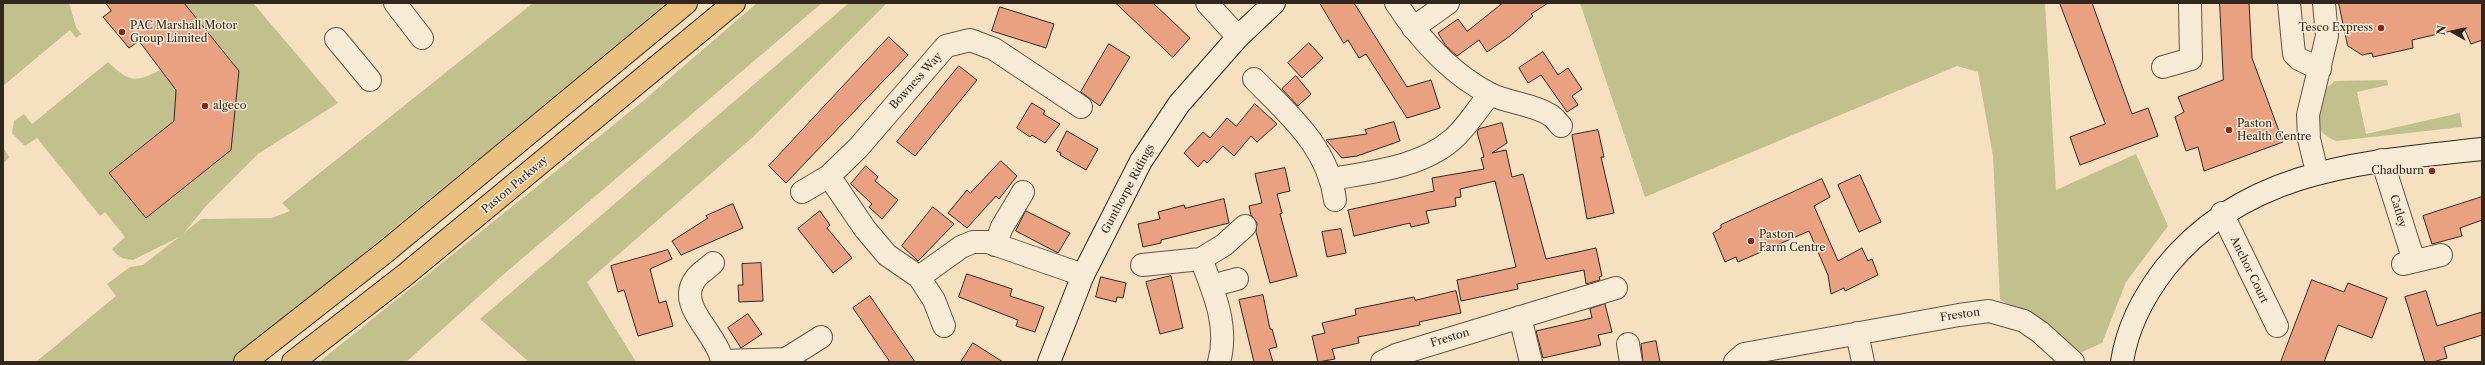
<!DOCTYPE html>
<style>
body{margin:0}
#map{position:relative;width:2485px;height:365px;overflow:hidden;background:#f5e0bf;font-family:"Libre Caslon Text",serif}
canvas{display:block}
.frame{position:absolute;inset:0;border:4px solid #31271e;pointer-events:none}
.north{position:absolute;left:2433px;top:12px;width:40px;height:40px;-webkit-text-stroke:3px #f8ebd5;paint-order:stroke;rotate:278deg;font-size:11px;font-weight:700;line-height:16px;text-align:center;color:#31271e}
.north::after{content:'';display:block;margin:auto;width:14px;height:18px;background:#31271e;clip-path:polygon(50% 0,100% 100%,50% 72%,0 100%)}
</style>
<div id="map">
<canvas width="2485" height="365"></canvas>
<div class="frame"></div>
<div class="north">N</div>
</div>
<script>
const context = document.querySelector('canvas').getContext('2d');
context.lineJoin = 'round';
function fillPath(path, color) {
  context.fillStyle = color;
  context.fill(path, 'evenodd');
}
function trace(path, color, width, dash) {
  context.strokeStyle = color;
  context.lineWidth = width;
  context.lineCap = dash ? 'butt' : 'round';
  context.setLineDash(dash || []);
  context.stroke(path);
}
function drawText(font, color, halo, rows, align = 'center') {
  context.font = font + ' "Libre Caslon Text",serif';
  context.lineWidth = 3;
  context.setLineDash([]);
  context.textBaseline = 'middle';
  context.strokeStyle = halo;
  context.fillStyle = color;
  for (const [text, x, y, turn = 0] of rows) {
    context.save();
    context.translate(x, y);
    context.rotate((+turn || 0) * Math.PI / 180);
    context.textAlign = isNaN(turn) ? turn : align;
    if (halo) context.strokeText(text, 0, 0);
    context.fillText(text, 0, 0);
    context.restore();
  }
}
fillPath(new Path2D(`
 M 3,3 L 69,3 L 76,27 L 81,34 L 76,38 L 70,30 L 3,86 Z
 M 184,3 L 253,3 L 338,103 L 258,154 L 206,206 L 184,233 L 201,219 L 272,218 L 290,211 L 282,203 L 533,3 L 667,3 L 232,362 L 36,362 L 116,296 L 107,284 L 130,267 L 143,265 L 179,237 L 133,260 C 123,259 118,257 112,249 L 125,237 L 105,212 L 100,216 L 37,138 L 25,146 L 12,133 L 14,121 L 24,114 L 32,124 L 108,62 C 130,83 136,83 162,69 L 176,90 L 174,121 L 109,173 L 147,218 L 231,150 L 239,71 Z
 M 757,3 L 822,3 L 497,280 L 406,362 L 319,362 L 643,101 Z
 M 849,3 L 887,3 L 753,137 L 587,282 L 636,362 L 529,362 L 480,319 Z
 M 1580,3 L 2045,3 L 2056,190 L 2136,154 L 2168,226 L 2126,282 L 2102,343 L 2080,353 L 2000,299 L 1993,156 L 1978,72 L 1957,66 L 1645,197 Z
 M 2387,80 L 2388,85 L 2357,92 L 2366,134 L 2460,113 L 2462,127 L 2336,141 C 2312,131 2317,117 2318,95 L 2335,81 Z
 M 3,147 L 9,157 L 5,162 L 3,162 Z`), '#c2c18e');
const building = new Path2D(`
 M 106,3 L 184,3 L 239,71 L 231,150 L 146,218 L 109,173 L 174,121 L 176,90 L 139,41 L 129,48 L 103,17 L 111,11 Z
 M 1116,3 L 1153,3 L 1190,38 L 1173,57 Z
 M 1320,3 L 1354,3 L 1407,87 L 1431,80 L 1440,108 L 1407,118 L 1366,54 L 1359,58 L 1348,40 L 1344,43 Z
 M 1503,3 L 1548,3 L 1531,14 L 1533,16 L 1510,36 L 1487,52 L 1479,40 L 1457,56 L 1446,46 L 1438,33 L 1458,19 L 1467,31 Z
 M 2060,3 L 2092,3 L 2132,114 L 2148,108 L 2158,136 L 2080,165 L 2070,137 L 2105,124 Z
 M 2220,3 L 2249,3 L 2252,58 L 2283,142 L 2204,171 L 2198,147 L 2186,151 L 2175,117 L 2184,112 L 2178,97 L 2223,80 Z
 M 2339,3 L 2482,3 L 2482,40 L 2471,44 L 2464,28 L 2412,40 L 2413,48 L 2373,57 L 2372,53 L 2362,55 L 2348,46 Z
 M 1000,7 L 1054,24 L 1046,48 L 992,31 Z
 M 889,37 L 908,55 L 786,183 L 769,166 Z
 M 1309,43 L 1323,58 L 1302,78 L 1288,63 Z
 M 1109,44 L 1130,57 L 1100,106 L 1081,92 Z
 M 1543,52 L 1558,75 L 1568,68 L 1582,89 L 1572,96 L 1578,105 L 1567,112 L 1541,75 L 1528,83 L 1519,68 Z
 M 959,66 L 977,80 L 915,156 L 897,142 Z
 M 1296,76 L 1311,94 L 1298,106 L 1282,89 Z
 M 1032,103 L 1045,111 L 1043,114 L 1060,124 L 1045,143 L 1032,135 L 1030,137 L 1017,128 Z
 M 1255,104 L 1277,124 L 1257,142 L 1251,136 L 1234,156 L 1223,146 L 1207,163 L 1204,160 L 1198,167 L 1184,153 L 1203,132 L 1210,138 L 1227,118 L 1236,126 Z
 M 1394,122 L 1400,141 L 1357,156 L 1342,158 L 1326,140 L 1367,134 L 1365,130 Z
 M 1502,123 L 1507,143 L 1492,153 L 1506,150 L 1512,177 L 1523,174 L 1546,259 L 1596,248 L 1602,276 L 1599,277 L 1600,280 L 1586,284 L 1584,270 L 1517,284 L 1518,289 L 1461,301 L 1457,280 L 1516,267 L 1495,181 L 1460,189 L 1461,197 L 1455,198 L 1456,206 L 1426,211 L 1429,223 L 1411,227 L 1410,223 L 1354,236 L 1348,210 L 1434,191 L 1432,178 L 1484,169 L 1481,158 L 1484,157 L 1477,132 L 1479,129 Z
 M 1598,130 L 1604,157 L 1601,157 L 1614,213 L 1587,219 L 1572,135 Z
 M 1067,131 L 1098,149 L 1086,170 L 1060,155 L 1061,153 L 1057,151 Z
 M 1001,161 L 1017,176 L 999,199 L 996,196 L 967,228 L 948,213 L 967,190 L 970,193 Z
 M 866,166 L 878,177 L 875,181 L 898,200 L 882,219 L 869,207 L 872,204 L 851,184 Z
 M 1285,168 L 1290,191 L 1277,194 L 1282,213 L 1280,214 L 1297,276 L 1270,283 L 1256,232 L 1257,223 L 1251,215 L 1249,206 L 1262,203 L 1255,174 Z
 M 1860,175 L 1881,222 L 1859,232 L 1838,185 Z
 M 1822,179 L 1830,197 L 1814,206 L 1838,261 L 1862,248 L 1868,261 L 1872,259 L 1878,275 L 1845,291 L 1844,288 L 1831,294 L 1828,275 L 1809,231 L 1738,262 L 1736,257 L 1725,262 L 1713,233 L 1721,228 L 1721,225 Z
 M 2482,197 L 2482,220 L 2460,228 L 2462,236 L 2432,244 L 2423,216 Z
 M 1224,199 L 1229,223 L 1161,240 L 1161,243 L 1143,247 L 1138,224 L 1160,219 L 1158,212 L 1184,205 L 1185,208 Z
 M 733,204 L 743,228 L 681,255 L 672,241 L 708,218 L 706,216 Z
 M 933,207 L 954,224 L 918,261 L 902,246 Z
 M 820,211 L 830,225 L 827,228 L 852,258 L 833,273 L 798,229 Z
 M 1026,211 L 1070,233 L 1058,253 L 1016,231 Z
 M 1341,229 L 1346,253 L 1327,257 L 1322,232 Z
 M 668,250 L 672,259 L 650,269 L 659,303 L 666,301 L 673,326 L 638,336 L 624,290 L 618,292 L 611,266 Z
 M 761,263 L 763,301 L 739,302 L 738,285 L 743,285 L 742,264 Z
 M 967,274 L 1012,289 L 1010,296 L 1044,307 L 1035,332 L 1016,326 L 1018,320 L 959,297 Z
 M 1171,276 L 1183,328 L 1160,334 L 1146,282 Z
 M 1101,277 L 1126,283 L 1123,298 L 1117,297 L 1116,302 L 1096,297 Z
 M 2312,280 L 2344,292 L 2348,283 L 2387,298 L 2372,338 L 2338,325 L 2324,362 L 2281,362 Z
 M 1456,291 L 1461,313 L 1419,322 L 1420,325 L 1358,337 L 1359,343 L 1332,349 L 1335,359 L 1318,362 L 1312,336 L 1325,333 L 1322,323 L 1356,315 L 1355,309 L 1414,297 L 1415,300 Z
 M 2426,291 L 2437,326 L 2482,312 L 2482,335 L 2444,347 L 2447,358 L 2433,362 L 2425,362 L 2405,297 Z
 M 1263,295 L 1270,329 L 1272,329 L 1277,347 L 1269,349 L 1273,362 L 1254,362 L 1239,300 Z
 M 870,296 L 915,362 L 890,362 L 853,308 Z
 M 1605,304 L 1612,332 L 1598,335 L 1601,345 L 1543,358 L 1536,331 L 1592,318 L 1590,309 Z
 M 748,314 L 762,334 L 741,348 L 728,328 Z
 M 1656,341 L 1660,362 L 1643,362 L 1641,344 Z
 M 973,343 L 1003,362 L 961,362 Z`);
fillPath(building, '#e9a182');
trace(building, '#31271e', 1);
const street = new Path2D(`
 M 395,3 L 422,38
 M 1207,3 L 1238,37
 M 1396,3 C 1419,38 1451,74 1490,94 C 1508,103 1533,104 1550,115 C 1554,117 1558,123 1561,126
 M 2289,3 L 2294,54 L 2299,59 L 2320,69
 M 1413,28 L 1448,3
 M 336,39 L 370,80
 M 2163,67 L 2191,59 L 2190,3
 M 1254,79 C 1290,116 1328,147 1335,200
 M 2382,160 L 2414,261
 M 2317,172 L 2309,139 L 2308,115 L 2327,36 L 2324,3
 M 829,176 L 865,229 L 887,255 L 919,277 L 934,300 L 944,326
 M 1332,179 C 1371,172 1422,167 1453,139 C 1467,127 1478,108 1490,94
 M 802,192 L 829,176 L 858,148 L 946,46 L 970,40 L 994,49 L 1081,107
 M 2222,213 L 2277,326
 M 995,245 L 1002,227 L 1023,192
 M 1201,259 C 1214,292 1229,327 1219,362
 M 713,263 C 708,268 701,272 696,278 C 674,306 719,334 722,362
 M 2403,264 L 2441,255
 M 1142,265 L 1201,259 L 1224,245 L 1245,226
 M 919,277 L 961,247 L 973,242 L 988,242 L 1083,275
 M 1211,286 L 1237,279
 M 1520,317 L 1531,362
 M 1857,333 L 1863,362
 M 1628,344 L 1631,362
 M 722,361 L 786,359 L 821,337
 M 1382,362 L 1396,355 L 1616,288
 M 1735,362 L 1744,354 L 1959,315 L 1989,311 L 2024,321 L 2040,332 L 2073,362`);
const secondary = new Path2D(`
 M 1049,362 L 1083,275 L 1141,161 L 1179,104 L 1238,37 L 1274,3
 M 2122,362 C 2127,328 2145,294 2166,267 C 2246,168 2365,162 2482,149`);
const highway = new Path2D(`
 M 245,362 L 384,253 L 686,3
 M 293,362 L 405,275 L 734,3`);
trace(street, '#625546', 24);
trace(secondary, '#31271e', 24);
trace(highway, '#31271e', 24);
trace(street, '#f8ebd5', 22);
trace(secondary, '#f8ebd5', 22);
trace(highway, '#eac080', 22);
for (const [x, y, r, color] of [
 [2381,28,4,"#8f2418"],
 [122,32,4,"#8f2418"],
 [205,106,4,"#8f2418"],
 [2229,130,4,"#8f2418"],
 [2432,171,4,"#8f2418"],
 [1751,241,4,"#8f2418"]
]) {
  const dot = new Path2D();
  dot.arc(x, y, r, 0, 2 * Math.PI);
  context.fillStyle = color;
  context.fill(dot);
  trace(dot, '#f8ebd5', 1.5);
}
drawText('11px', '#31271e', '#f8ebd5', [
 ["PAC Marshall Motor",130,26],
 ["Group Limited",130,39],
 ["Tesco Express",2373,28,"right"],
 ["algeco",213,106],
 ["Paston",2237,124],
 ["Health Centre",2237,137],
 ["Chadburn",2424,171,"right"],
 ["Paston",1759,235],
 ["Farm Centre",1759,248]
], 'left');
drawText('11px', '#31271e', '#f8ebd5', [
 ["Bowness Way",916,81,-48],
 ["Paston Parkway",515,185,-40],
 ["Gunthorpe Ridings",1128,189,-62],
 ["Catley",2398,211,73],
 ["Anchor Court",2249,270,64],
 ["Freston",1960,315,-8],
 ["Freston",1450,338,-17]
]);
</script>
